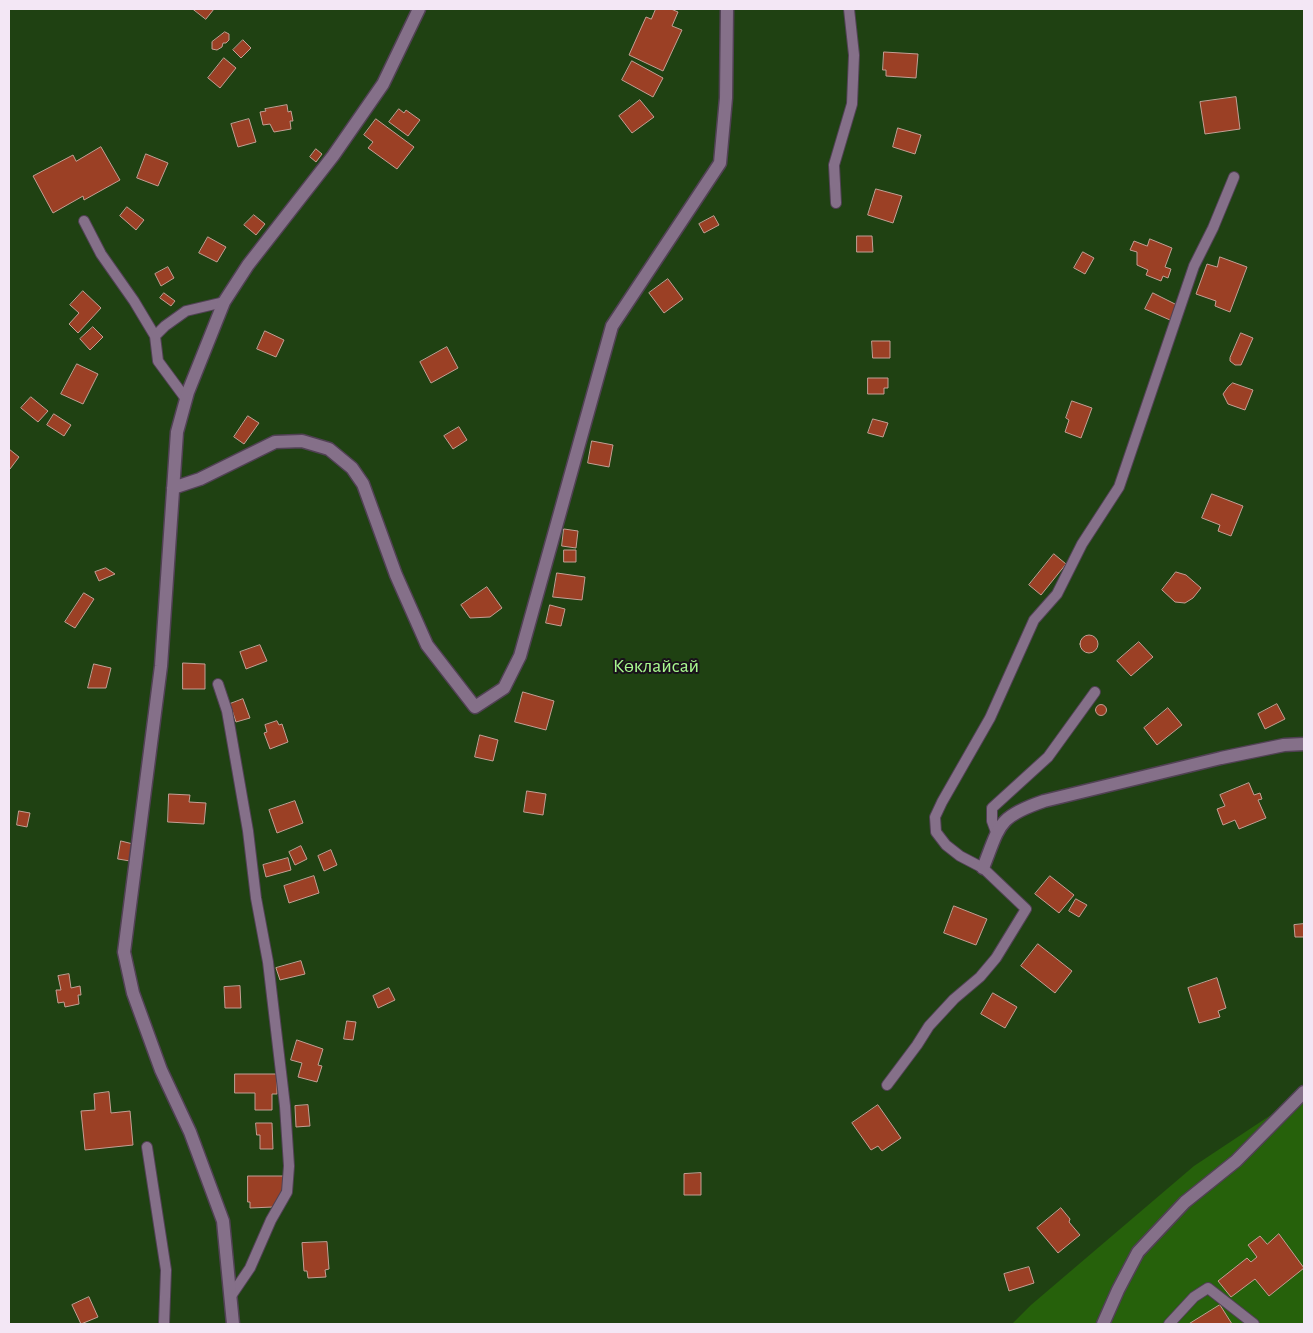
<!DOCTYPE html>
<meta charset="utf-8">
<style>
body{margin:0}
#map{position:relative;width:1313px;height:1333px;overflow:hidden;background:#37253a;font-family:"Alegreya Sans",sans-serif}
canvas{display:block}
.frame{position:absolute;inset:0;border:10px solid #f3e7f5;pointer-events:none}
</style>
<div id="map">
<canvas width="1313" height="1333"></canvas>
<div class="frame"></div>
</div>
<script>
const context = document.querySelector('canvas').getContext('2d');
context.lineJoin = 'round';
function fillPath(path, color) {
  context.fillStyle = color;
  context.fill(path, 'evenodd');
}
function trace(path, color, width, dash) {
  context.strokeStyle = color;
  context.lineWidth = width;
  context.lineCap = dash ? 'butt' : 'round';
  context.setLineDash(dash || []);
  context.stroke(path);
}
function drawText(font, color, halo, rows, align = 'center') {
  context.font = font + ' "Alegreya Sans",sans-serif';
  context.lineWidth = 4;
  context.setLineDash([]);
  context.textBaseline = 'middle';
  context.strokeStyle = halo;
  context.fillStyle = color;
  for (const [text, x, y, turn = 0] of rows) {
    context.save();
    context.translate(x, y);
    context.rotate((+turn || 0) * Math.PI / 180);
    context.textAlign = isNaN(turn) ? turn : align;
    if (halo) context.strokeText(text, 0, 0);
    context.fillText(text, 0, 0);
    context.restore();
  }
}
fillPath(new Path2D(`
 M 9,9 L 1304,9 L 1304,1324 L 9,1324 Z`), '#1f4112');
fillPath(new Path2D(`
 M 1304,1093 L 1304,1324 L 1012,1324 L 1031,1305 L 1194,1166 Z`), '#26610b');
const building = new Path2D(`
 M 193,9 L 214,9 L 206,19 Z
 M 656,9 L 671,9 L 678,12 L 672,26 L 682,30 L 663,71 L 629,55 L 646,17 L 651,19 Z
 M 225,32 L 229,34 L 229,40 L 226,43 L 223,43 L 222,47 L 217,50 L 212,49 L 212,42 Z
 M 243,40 L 251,48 L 241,58 L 233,50 Z
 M 884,52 L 918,54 L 916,78 L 886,76 L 886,70 L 883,70 Z
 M 224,58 L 236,68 L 220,88 L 208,78 Z
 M 632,61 L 663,78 L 653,97 L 622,80 Z
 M 1236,97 L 1240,129 L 1205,134 L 1200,102 Z
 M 640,100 L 654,117 L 632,133 L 619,116 Z
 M 287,105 L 288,112 L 291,111 L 293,121 L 290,121 L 291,129 L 274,132 L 270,124 L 263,125 L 260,112 L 266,111 L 265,109 Z
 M 399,109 L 404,113 L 406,110 L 420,120 L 408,136 L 389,122 Z
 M 249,119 L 256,142 L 238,147 L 231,124 Z
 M 376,119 L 414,147 L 397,169 L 368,148 L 373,142 L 364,135 Z
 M 898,128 L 921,135 L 915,154 L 893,147 Z
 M 101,147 L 120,180 L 84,200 L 83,196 L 53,213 L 33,176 L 73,155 L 76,161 Z
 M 316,149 L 322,154 L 316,162 L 310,157 Z
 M 146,154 L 168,163 L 158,186 L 137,178 Z
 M 876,189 L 902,196 L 893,223 L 868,215 Z
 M 127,207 L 144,220 L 136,230 L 120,216 Z
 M 254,215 L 265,224 L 256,235 L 244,225 Z
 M 714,216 L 719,225 L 704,233 L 699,224 Z
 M 857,236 L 872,236 L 873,252 L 857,252 Z
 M 208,237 L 226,247 L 217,262 L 199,253 Z
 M 1150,239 L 1172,248 L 1165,267 L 1171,269 L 1168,278 L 1163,276 L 1161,281 L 1146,275 L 1148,270 L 1137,265 L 1137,252 L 1130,250 L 1134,241 L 1147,246 Z
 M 1083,252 L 1094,258 L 1085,274 L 1074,268 Z
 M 1220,257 L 1247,267 L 1230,312 L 1215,306 L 1216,301 L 1196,294 L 1207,264 L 1217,267 Z
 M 168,267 L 174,278 L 161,286 L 155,274 Z
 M 668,279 L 683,299 L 664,313 L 649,293 Z
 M 83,291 L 101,308 L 78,333 L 69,324 L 79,313 L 70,305 Z
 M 164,293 L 175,301 L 171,306 L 160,298 Z
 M 1153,293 L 1177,305 L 1170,320 L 1145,309 Z
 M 93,327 L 103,337 L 90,350 L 80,339 Z
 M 265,331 L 284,340 L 276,357 L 257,349 Z
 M 1241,333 L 1253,338 L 1241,365 L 1235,365 L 1230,361 L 1230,358 Z
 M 872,341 L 890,341 L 890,358 L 873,358 Z
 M 447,347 L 458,368 L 431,383 L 420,362 Z
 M 77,364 L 98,374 L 83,404 L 61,394 Z
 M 868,378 L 888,378 L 888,388 L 884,388 L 884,394 L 868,394 Z
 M 1233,383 L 1253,390 L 1245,410 L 1228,404 L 1223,394 L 1228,387 Z
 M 31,397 L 48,411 L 38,422 L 21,408 Z
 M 1072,401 L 1092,408 L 1081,438 L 1065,432 L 1069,420 L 1066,418 Z
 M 54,414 L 71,425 L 64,436 L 47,425 Z
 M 248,416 L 259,423 L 244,444 L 234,437 Z
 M 873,419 L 888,423 L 883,437 L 868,433 Z
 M 459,427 L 467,440 L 453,449 L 444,436 Z
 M 592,441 L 613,445 L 609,467 L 588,463 Z
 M 9,449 L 19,457 L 10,469 L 9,468 Z
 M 1212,494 L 1243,506 L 1231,536 L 1218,531 L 1220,525 L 1202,518 Z
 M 564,529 L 578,531 L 576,548 L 562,546 Z
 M 564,550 L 576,550 L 576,562 L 564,562 Z
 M 1054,554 L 1066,564 L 1041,595 L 1029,585 Z
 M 106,568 L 115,574 L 99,581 L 95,572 Z
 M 1176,572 L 1186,575 L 1201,588 L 1193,598 L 1185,603 L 1175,602 L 1162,590 Z
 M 557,573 L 585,577 L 582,600 L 553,597 Z
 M 487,587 L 502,608 L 490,617 L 470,618 L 461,605 Z
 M 84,593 L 94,599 L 75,628 L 65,622 Z
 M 550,605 L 565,609 L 561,626 L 546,623 Z
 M1080 644a9 9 0 1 1 18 0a9 9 0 1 1-18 0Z
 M 1139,642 L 1153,657 L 1131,676 L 1117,661 Z
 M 260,645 L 267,661 L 246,669 L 240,652 Z
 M 183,663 L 205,664 L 205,689 L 183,689 Z
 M 94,664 L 111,668 L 106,688 L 88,688 Z
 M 523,692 L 554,701 L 546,730 L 515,722 Z
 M 243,699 L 250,718 L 236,722 L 230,704 Z
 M 1277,704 L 1285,719 L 1265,729 L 1258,714 Z
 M1095.5 710a5.5 5.5 0 1 1 11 0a5.5 5.5 0 1 1-11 0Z
 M 1168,708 L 1182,725 L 1157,745 L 1144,728 Z
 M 277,721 L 279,725 L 282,724 L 288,742 L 270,749 L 264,733 L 267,732 L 265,725 Z
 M 480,735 L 498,740 L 493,761 L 475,757 Z
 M 1249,783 L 1254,795 L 1260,793 L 1262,799 L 1258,800 L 1266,818 L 1239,829 L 1235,820 L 1223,825 L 1217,809 L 1225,806 L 1220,795 Z
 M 527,791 L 546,794 L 543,815 L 524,812 Z
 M 169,794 L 190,795 L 189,802 L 206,803 L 204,824 L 168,822 Z
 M 295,801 L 303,823 L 277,833 L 269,810 Z
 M 19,811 L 30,813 L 27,827 L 17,825 Z
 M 121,841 L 133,844 L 130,861 L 118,859 Z
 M 301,846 L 307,859 L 295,865 L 289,852 Z
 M 331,850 L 337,865 L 324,871 L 318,856 Z
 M 288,858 L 291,870 L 266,877 L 263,865 Z
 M 314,876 L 319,893 L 289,903 L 284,886 Z
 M 1050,876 L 1074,895 L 1059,913 L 1035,894 Z
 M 1076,899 L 1087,905 L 1079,917 L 1069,911 Z
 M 954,906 L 987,919 L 976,945 L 944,933 Z
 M 1304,924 L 1304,937 L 1295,937 L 1294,925 Z
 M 1038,944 L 1072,971 L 1055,993 L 1021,966 Z
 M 301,961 L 305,974 L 280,980 L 276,968 Z
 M 69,974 L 71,988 L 80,986 L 81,995 L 78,995 L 79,1004 L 65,1007 L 64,1002 L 58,1003 L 56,990 L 61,990 L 58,976 Z
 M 1217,978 L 1226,1008 L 1218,1011 L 1220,1017 L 1199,1023 L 1188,988 Z
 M 240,986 L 241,1008 L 225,1008 L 224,987 Z
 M 389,988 L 395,1000 L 378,1008 L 373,996 Z
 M 993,993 L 1017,1007 L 1005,1028 L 981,1014 Z
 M 347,1021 L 356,1022 L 353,1040 L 344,1039 Z
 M 297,1040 L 323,1049 L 318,1065 L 322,1066 L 317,1082 L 298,1077 L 302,1063 L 291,1060 Z
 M 235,1074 L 277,1074 L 277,1094 L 272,1094 L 272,1110 L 255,1110 L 255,1093 L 235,1093 Z
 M 109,1092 L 111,1113 L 130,1111 L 133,1145 L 85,1150 L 81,1111 L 95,1110 L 94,1094 Z
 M 308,1105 L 310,1126 L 296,1127 L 295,1106 Z
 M 878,1105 L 901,1138 L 882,1151 L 878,1146 L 871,1150 L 852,1123 Z
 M 256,1123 L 272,1123 L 273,1149 L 260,1149 L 260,1135 L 257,1135 Z
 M 701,1173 L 701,1195 L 684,1195 L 684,1174 Z
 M 248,1176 L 284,1176 L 284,1188 L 273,1207 L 250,1208 L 250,1202 L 248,1202 Z
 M 1061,1208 L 1070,1219 L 1069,1222 L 1080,1235 L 1058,1253 L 1037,1228 Z
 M 1279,1234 L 1304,1268 L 1269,1296 L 1255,1279 L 1231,1297 L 1218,1281 L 1247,1258 L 1251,1262 L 1257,1257 L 1248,1245 L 1260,1236 L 1267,1244 Z
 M 327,1242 L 329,1269 L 325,1270 L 326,1277 L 308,1278 L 307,1271 L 304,1271 L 302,1243 Z
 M 1029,1267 L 1034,1283 L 1009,1291 L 1004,1274 Z
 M 89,1297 L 98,1317 L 81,1324 L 72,1305 Z
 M 1220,1305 L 1232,1324 L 1189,1324 Z`);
fillPath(building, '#9b4025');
trace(building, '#c29f94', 1);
const service = new Path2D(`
 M 836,203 L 834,165 L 852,104 L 854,55 L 849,9
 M 84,221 L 101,254 L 134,301 L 155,336
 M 186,399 L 158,361 L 155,336 L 165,326 L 186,311 L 224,302
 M 218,684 L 227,711 L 248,831 L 256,898 L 268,962 L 285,1106 L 289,1166 L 287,1192 L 271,1220 L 250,1268 L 231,1296
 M 996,832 L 992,821 L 992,808 L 1048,757 L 1095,692
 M 887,1085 L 917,1045 L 929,1026 L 954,999 L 980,977 L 996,958 L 1026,909 L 983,868 L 960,856 L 946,845 L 936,832 L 935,817 L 942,802 L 990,718 L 1034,620 L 1057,594 L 1082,544 L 1119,487 L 1194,266 L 1213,228 L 1234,177
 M 147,1147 L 166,1270 L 164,1324
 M 1169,1324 L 1194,1297 L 1208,1288 L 1254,1324`);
const minor = new Path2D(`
 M 173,488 L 200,479 L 275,442 L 302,441 L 329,449 L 352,468 L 363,484 L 396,575 L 427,645 L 475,707 L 504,688 L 520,656 L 612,326 L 720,163 L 726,98 L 727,9
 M 983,868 C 1000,825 997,817 1044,801 L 1221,758 L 1284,745 L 1304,744
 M 233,1324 L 223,1221 L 190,1132 L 161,1070 L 133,993 L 124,952 L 161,666 L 177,432 L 188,392 L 224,302 L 248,265 L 333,156 L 383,84 L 419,9
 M 1103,1324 L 1118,1290 L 1138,1252 L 1185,1202 L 1236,1161 L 1304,1092`);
trace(service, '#514154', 12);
trace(minor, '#514154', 15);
trace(service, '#857089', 10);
trace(minor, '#857089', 12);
drawText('20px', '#a8f88f', '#19111b', [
 ["Көклайсай",656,666]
]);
</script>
